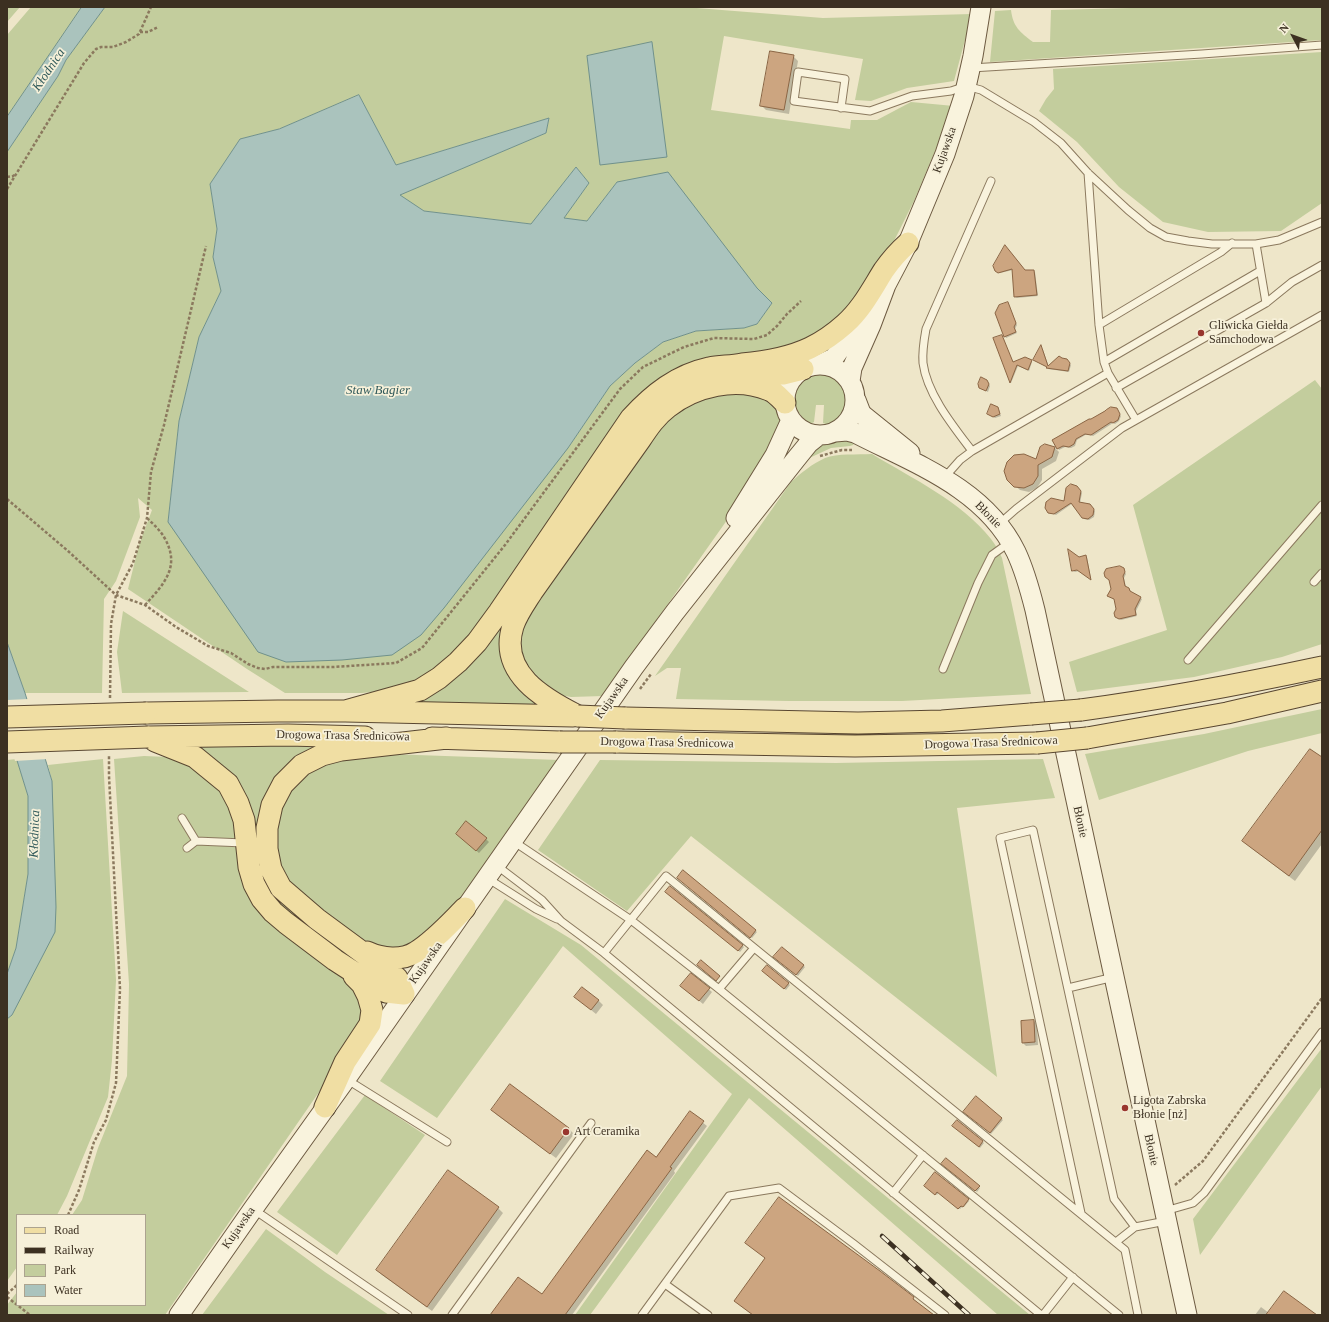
<!DOCTYPE html>
<meta charset="utf-8">
<style>
body{margin:0}
#map{position:relative;width:1329px;height:1322px;overflow:hidden;background:#eee6c9;font-family:"Times New Roman",serif}
canvas{display:block}
.frame{position:absolute;inset:0;border:8px solid #3c3021;pointer-events:none}
.legend{position:absolute;left:16px;top:1214px;width:130px;height:92px;box-sizing:border-box;background:#f6f0d9;border:1px solid #aca38f;margin:0;padding:5px 7px;list-style:none;font-size:12px;color:#3c3021}
.legend li{display:flex;align-items:center;gap:8px;height:20px}
.legend b{width:20px;border:1px solid #aca38f}
.north{position:absolute;left:1273px;top:16px;width:40px;height:40px;-webkit-text-stroke:3px #f6f0d9;paint-order:stroke;rotate:311deg;font-size:11px;font-weight:700;line-height:16px;text-align:center;color:#3c3021}
.north::after{content:'';display:block;margin:auto;width:14px;height:18px;background:#3c3021;clip-path:polygon(50% 0,100% 100%,50% 72%,0 100%)}
</style>
<div id="map">
<canvas width="1329" height="1322"></canvas>
<div class="frame"></div>
<ul class="legend">
<li><b style="height:5px;background:#f0dea3"></b>Road</li>
<li><b style="height:5px;background:#3c3021"></b>Railway</li>
<li><b style="height:11px;background:#c3cd9d"></b>Park</li>
<li><b style="height:11px;background:#aac3bd"></b>Water</li>
</ul>
<div class="north">N</div>
</div>
<script>
const context = document.querySelector('canvas').getContext('2d');
context.lineJoin = 'round';
function fillPath(path, color) {
  context.fillStyle = color;
  context.fill(path, 'evenodd');
}
function trace(path, color, width, dash) {
  context.strokeStyle = color;
  context.lineWidth = width;
  context.lineCap = dash ? 'butt' : 'round';
  context.setLineDash(dash || []);
  context.stroke(path);
}
function drawText(font, color, halo, rows, align = 'center') {
  context.font = font + ' "Times New Roman",serif';
  context.lineWidth = 3.5;
  context.setLineDash([]);
  context.textBaseline = 'middle';
  context.strokeStyle = halo;
  context.fillStyle = color;
  for (const [text, x, y, turn = 0] of rows) {
    context.save();
    context.translate(x, y);
    context.rotate((+turn || 0) * Math.PI / 180);
    context.textAlign = isNaN(turn) ? turn : align;
    if (halo) context.strokeText(text, 0, 0);
    context.fillText(text, 0, 0);
    context.restore();
  }
}
fillPath(new Path2D(`
 M 7,7 L 20,7 L 7,22 Z
 M 31,7 L 82,7 L 7,117 L 7,35 Z
 M 105,7 L 684,7 L 823,18 L 972,14 L 954,81 L 907,88 L 871,101 L 855,100 L 863,59 L 724,36 L 711,110 L 850,129 L 851,120 L 877,120 L 911,102 L 954,106 L 914,201 L 885,259 L 861,299 L 813,340 L 659,379 L 636,397 L 561,501 L 530,555 L 465,646 L 443,667 L 400,689 L 362,693 L 285,693 L 247,669 L 128,589 L 139,545 L 152,510 L 138,498 L 140,517 L 116,581 L 104,599 L 102,693 L 25,693 L 7,642 L 7,152 L 58,76 L 66,60 ZM 359,95 L 396,165 L 549,118 L 546,133 L 399,195 L 424,211 L 532,224 L 576,167 L 589,183 L 563,219 L 587,221 L 617,182 L 757,288 L 772,303 L 757,324 L 744,328 L 696,331 L 663,342 L 635,363 L 610,386 L 568,448 L 168,522 L 179,421 L 199,337 L 221,291 L 213,257 L 217,229 L 210,184 L 240,139 L 279,129 Z
 M 1322,7 L 1322,40 L 990,62 L 995,11 L 1011,10 C 1013,27 1020,32 1033,42 L 1050,42 L 1051,10 L 1131,8 Z
 M 1322,52 L 1322,203 L 1281,231 L 1208,232 L 1163,222 L 1119,187 L 1077,142 L 1039,111 L 1046,99 L 1054,89 L 1053,69 Z
 M 819,373 C 852,376 857,411 828,425 L 823,423 L 824,405 L 816,405 L 814,422 L 810,424 C 786,407 790,379 819,373 Z
 M 1315,380 L 1322,389 L 1322,644 L 1282,657 L 1194,677 L 1077,692 L 1069,662 L 1167,630 L 1133,505 Z
 M 782,383 L 779,388 L 674,396 L 503,631 L 536,701 L 534,705 L 414,702 L 670,393 Z
 M 728,391 L 762,397 L 773,405 L 780,416 L 780,429 L 744,496 L 603,696 L 571,697 L 555,694 L 538,686 L 519,657 L 517,635 L 525,613 L 636,454 L 683,404 Z
 M 846,438 L 857,439 L 853,445 L 850,446 L 831,448 L 805,460 L 815,446 Z
 M 872,454 C 913,479 961,501 991,539 C 996,545 999,552 1002,558 L 1031,694 L 902,701 L 789,701 L 676,699 L 681,668 L 667,668 L 655,676 L 791,482 C 801,473 812,464 825,458 C 837,453 858,455 872,454 Z
 M 123,611 L 249,692 L 122,693 L 117,652 Z
 M 1322,709 L 1322,733 L 1248,751 L 1099,800 L 1085,754 L 1204,734 Z
 M 191,745 L 319,745 L 288,768 L 263,862 L 398,991 L 303,928 L 270,897 L 261,878 L 250,817 Z
 M 388,754 L 559,760 L 472,885 L 435,928 L 402,951 L 371,948 L 300,900 L 277,865 L 274,818 L 297,778 L 320,764 Z
 M 144,756 L 168,757 L 191,764 L 228,797 L 249,888 L 355,983 L 366,1024 L 165,1315 L 7,1315 L 7,1305 L 17,1292 L 17,1305 L 145,1305 L 145,1215 L 72,1215 L 82,1200 L 98,1148 L 127,1076 L 129,984 L 114,759 Z
 M 17,759 L 28,796 L 28,874 L 16,948 L 7,974 L 7,760 Z
 M 103,759 L 116,980 L 112,1060 L 108,1097 L 67,1196 L 57,1215 L 17,1215 L 17,1267 L 7,1281 L 7,1019 L 12,1015 L 52,781 L 48,765 Z
 M 1043,759 L 1055,798 L 957,808 L 997,1077 L 691,836 L 627,911 L 538,850 L 600,760 L 836,763 Z
 M 505,899 L 581,945 L 1030,1315 L 998,1315 L 749,1098 L 590,1315 L 575,1315 L 732,1094 L 563,946 L 437,1118 L 380,1081 Z
 M 1322,1048 L 1322,1086 L 1200,1255 L 1193,1219 Z
 M 365,1095 L 425,1135 L 337,1255 L 277,1212 Z
 M 266,1229 L 325,1272 L 389,1315 L 202,1315 Z`), '#c3cd9d');
const water = new Path2D(`
 M 82,7 L 105,7 L 66,60 L 58,76 L 7,152 L 7,117 Z
 M 652,42 L 667,157 L 600,165 L 587,56 Z
 M 359,95 L 396,165 L 549,118 L 546,133 L 400,195 L 424,211 L 531,224 L 576,167 L 589,183 L 564,218 L 587,221 L 617,182 L 668,172 L 757,288 L 772,303 L 757,324 L 744,328 L 696,331 L 663,342 L 635,363 L 610,386 L 568,448 L 444,608 L 421,635 L 392,655 L 342,660 L 286,662 L 258,652 L 168,522 L 179,421 L 199,337 L 221,291 L 213,257 L 217,229 L 210,184 L 240,139 L 279,129 Z
 M 7,642 L 25,693 L 52,781 L 56,907 L 55,932 L 12,1015 L 7,1019 L 7,974 L 16,948 L 28,874 L 28,796 L 7,728 Z`);
fillPath(water, '#aac3bd');
trace(water, '#70918c', 1);
fillPath(new Path2D(`
 M 29,699 L 48,759 L 15,761 L 7,734 L 7,700 Z`), '#eee6c9');
fillPath(new Path2D(`
 M 793,56 L 798,61 L 789,114 L 766,110 L 761,105 Z
 M 1006,247 L 1025,271 L 1034,271 L 1035,272 L 1038,296 L 1017,298 L 1015,297 L 1013,270 L 1000,273 L 997,272 Z
 M 1008,303 L 1017,325 L 1015,329 L 1017,333 L 1006,338 L 1005,336 Z
 M 1002,336 L 1013,363 L 1031,361 L 1032,362 L 1029,371 L 1018,366 L 1011,383 L 995,339 Z
 M 1042,347 L 1049,367 L 1066,360 L 1071,365 L 1069,372 L 1048,369 Z
 M 987,381 L 990,386 L 988,392 L 982,389 Z
 M 999,410 L 1001,416 L 995,418 L 988,414 Z
 M 1118,411 L 1121,416 L 1119,421 L 1115,424 L 1113,423 L 1093,436 L 1087,434 L 1077,440 L 1075,446 L 1071,448 L 1065,447 L 1059,450 L 1054,441 Z
 M 1055,448 L 1059,452 L 1056,461 L 1042,469 L 1042,480 L 1037,488 L 1029,492 L 1020,490 L 1013,484 L 1037,461 Z
 M 1078,488 L 1082,493 L 1080,503 L 1091,507 L 1095,511 L 1094,517 L 1089,520 L 1084,519 L 1073,503 L 1056,515 L 1049,512 L 1065,502 Z
 M 1069,551 L 1079,558 L 1086,556 L 1087,557 L 1091,579 L 1079,571 L 1075,572 L 1073,571 Z
 M 1123,569 L 1126,574 L 1124,578 L 1126,587 L 1130,590 L 1131,592 L 1142,599 L 1136,611 L 1137,616 L 1121,620 L 1118,618 L 1117,609 L 1115,600 L 1110,597 Z
 M 1322,759 L 1322,844 L 1295,881 L 1250,847 L 1244,841 Z
 M 457,834 L 486,839 L 489,842 L 479,853 Z
 M 683,872 L 757,932 L 752,938 L 678,878 Z
 M 671,887 L 744,947 L 740,952 L 667,892 Z
 M 782,948 L 805,967 L 798,976 L 775,957 Z
 M 767,966 L 790,985 L 786,990 L 763,971 Z
 M 691,974 L 712,992 L 703,1004 L 685,989 Z
 M 575,997 L 598,1000 L 603,1005 L 596,1014 Z
 M 1034,1021 L 1037,1024 L 1038,1045 L 1026,1046 L 1023,1043 Z
 M 510,1086 L 569,1129 L 574,1134 L 556,1158 L 497,1115 L 492,1110 Z
 M 976,1098 L 1003,1120 L 991,1134 L 965,1112 Z
 M 691,1113 L 707,1126 L 674,1171 L 675,1173 L 572,1315 L 492,1315 L 542,1296 L 657,1158 Z
 M 957,1121 L 984,1143 L 980,1148 L 953,1126 Z
 M 946,1160 L 980,1188 L 977,1192 L 943,1164 Z
 M 935,1173 L 969,1201 L 964,1207 L 963,1206 L 960,1209 L 939,1192 L 937,1195 L 925,1185 Z
 M 498,1208 L 503,1213 L 432,1311 L 382,1275 L 377,1270 Z
 M 747,1243 L 913,1298 L 918,1303 L 918,1304 L 933,1315 L 752,1315 L 735,1301 L 766,1258 Z
 M 1261,1307 L 1269,1313 L 1315,1315 L 1255,1315 Z`), '#0003');
const building = new Path2D(`
 M 770,51 L 794,55 L 784,110 L 760,106 Z
 M 1005,245 L 1025,270 L 1034,270 L 1037,295 L 1014,297 L 1012,269 L 998,273 L 995,271 L 993,266 Z
 M 1008,302 L 1016,323 L 1014,327 L 1016,332 L 1004,337 L 995,313 L 999,305 Z
 M 1002,335 L 1013,362 L 1025,357 L 1032,360 L 1028,370 L 1017,365 L 1010,383 L 993,338 Z
 M 1041,345 L 1048,366 L 1059,356 L 1062,358 L 1067,359 L 1070,363 L 1068,371 L 1046,368 L 1047,367 L 1033,360 Z
 M 981,377 L 987,380 L 989,384 L 986,391 L 979,388 L 978,384 Z
 M 991,404 L 998,407 L 1000,414 L 993,417 L 987,414 Z
 M 1111,407 L 1117,408 L 1120,414 L 1118,420 L 1113,423 L 1111,422 L 1091,435 L 1085,434 L 1076,439 L 1074,444 L 1069,447 L 1063,446 L 1057,449 L 1052,440 L 1089,419 L 1091,419 L 1105,411 L 1106,410 Z
 M 1045,444 L 1055,447 L 1052,457 L 1038,465 L 1038,476 L 1033,484 L 1024,488 L 1014,487 L 1007,480 L 1004,471 L 1007,462 L 1014,455 L 1024,454 L 1036,459 L 1040,447 Z
 M 1071,484 L 1077,486 L 1081,491 L 1079,502 L 1090,504 L 1094,509 L 1093,515 L 1088,519 L 1082,518 L 1071,503 L 1054,514 L 1048,513 L 1045,508 L 1046,502 L 1051,498 L 1064,501 L 1066,488 Z
 M 1068,549 L 1079,557 L 1086,555 L 1091,580 L 1077,570 L 1072,571 Z
 M 1120,566 L 1124,568 L 1125,572 L 1123,576 L 1125,586 L 1129,588 L 1130,591 L 1141,597 L 1135,609 L 1136,615 L 1119,619 L 1115,617 L 1114,613 L 1116,609 L 1114,599 L 1107,596 L 1111,589 L 1109,580 L 1105,577 L 1104,573 L 1106,569 Z
 M 1310,749 L 1322,757 L 1322,830 L 1289,876 L 1242,841 Z
 M 466,821 L 487,838 L 476,851 L 456,834 Z
 M 683,870 L 756,930 L 750,938 L 677,878 Z
 M 670,886 L 743,945 L 738,951 L 665,892 Z
 M 782,947 L 804,965 L 796,975 L 773,957 Z
 M 701,960 L 720,976 L 716,981 L 697,965 Z
 M 767,965 L 789,983 L 784,989 L 762,971 Z
 M 691,973 L 710,988 L 699,1001 L 680,986 Z
 M 582,987 L 599,1000 L 591,1010 L 574,997 Z
 M 1034,1020 L 1035,1042 L 1022,1043 L 1021,1021 Z
 M 510,1084 L 569,1128 L 550,1154 L 491,1110 Z
 M 976,1096 L 1002,1118 L 990,1133 L 963,1112 Z
 M 690,1111 L 704,1121 L 670,1167 L 672,1168 L 565,1315 L 490,1315 L 518,1277 L 542,1294 L 647,1150 L 656,1157 Z
 M 957,1120 L 983,1141 L 979,1147 L 952,1126 Z
 M 946,1158 L 980,1186 L 975,1191 L 941,1164 Z
 M 448,1170 L 499,1207 L 427,1307 L 376,1270 Z
 M 935,1172 L 969,1199 L 963,1207 L 961,1206 L 958,1209 L 937,1192 L 935,1195 L 924,1186 Z
 M 779,1197 L 880,1271 L 914,1297 L 913,1299 L 934,1315 L 753,1315 L 734,1301 L 765,1258 L 745,1243 Z
 M 1284,1291 L 1317,1315 L 1266,1315 Z`);
fillPath(building, '#cca580');
trace(building, '#8a6544', 1);
const lane = new Path2D(`
 M 971,68 L 1202,54 L 1322,45
 M 841,108 L 845,79 L 798,72 L 794,101 L 870,111 L 912,96 L 951,91 L 966,86 L 981,90 L 1034,122 L 1061,143 L 1088,173 L 1128,210 L 1150,228 L 1166,237 L 1188,241 L 1212,244 L 1256,244 L 1279,240 L 1322,222
 M 1088,173 L 1099,325 L 1104,362 L 1108,373 L 1136,420
 M 1256,244 L 1266,303
 M 1099,325 L 1221,252 L 1232,243
 M 1104,362 L 1260,271
 M 1116,388 L 1266,303 L 1292,282 L 1322,265
 M 972,451 C 953,426 927,394 923,363 C 922,351 924,340 926,329 L 991,181
 M 944,478 L 960,460 L 972,451 L 1108,373
 M 999,524 L 1016,509 L 1122,428 L 1322,315
 M 1314,582 L 1322,573
 M 1188,660 L 1322,505
 M 943,669 L 978,583 L 992,555 L 1010,542
 M 182,818 L 196,841
 M 513,841 L 631,920 L 719,989 L 1119,1315
 M 187,848 L 196,841 L 244,843
 M 496,865 L 542,900 L 561,921 L 604,953 L 666,876 L 1125,1250 L 1138,1315
 M 487,878 L 536,909 L 557,919
 M 604,953 L 1041,1315
 M 1068,988 L 1114,977
 M 719,989 L 754,948
 M 346,1079 L 447,1142
 M 893,1193 L 923,1155
 M 253,1209 L 408,1315
 M 1165,1211 L 1193,1203 L 1204,1193 L 1322,1032
 M 1081,1213 L 1000,838 L 1033,830 L 1114,1199 L 1135,1227
 M 1116,1242 L 1135,1227 L 1166,1221
 M 665,1284 L 708,1315
 M 452,1315 L 591,1123
 M 642,1315 L 729,1196 L 779,1188 L 854,1244 L 945,1315
 M 1043,1315 L 1073,1277`);
const secondary = new Path2D(`
 M 821,364 L 834,358 L 836,355 L 869,309
 M785 400a35 35 0 1 1 70 0a35 35 0 1 1-70 0Z
 M 850,381 L 852,368 L 871,325 L 886,285 L 908,243 L 945,154 L 964,96 L 973,56 L 981,7
 M 856,400 L 861,413 L 864,416 L 910,453
 M 835,432 L 847,431 L 855,433 C 913,463 985,488 1016,552 C 1025,571 1030,590 1035,610 L 1187,1315
 M 736,518 L 775,455 L 791,420
 M 179,1315 L 253,1209 L 346,1079 L 634,667 L 675,612 L 796,459 L 809,443 L 819,435`);
const primary = new Path2D(`
 M 749,369 L 777,374 L 783,374 L 803,369
 M 1081,710 C 1162,699 1242,684 1322,667
 M 345,711 L 420,690 L 439,678 L 458,662 L 477,642 L 499,612 L 631,418 C 653,394 677,375 709,368 C 720,366 731,366 742,364 C 765,362 789,358 810,348 C 822,342 835,333 845,324 C 862,309 872,289 884,270 C 891,260 899,251 908,243
 M 146,713 L 278,711 L 345,711 L 573,716
 M 578,716 C 544,699 498,673 513,626 C 517,614 525,603 532,592 L 640,440 C 648,428 656,416 668,407 C 695,386 736,376 769,390 C 775,392 780,398 785,403
 M 625,718 L 858,723 L 942,721 L 1031,714
 M 148,737 L 288,735 L 365,737
 M 432,738 L 560,742
 M 1087,738 L 1227,713 L 1322,691
 M 155,741 L 195,757 L 228,784 L 238,803 L 244,820 L 249,867 L 254,884 L 262,899 L 273,912 L 286,923 L 335,960 L 372,984 L 386,992 L 404,994
 M 616,742 L 855,746 L 1037,743
 M 367,952 C 382,959 402,961 416,952 C 434,941 450,923 465,908
 M 404,994 L 397,978 L 317,919 L 281,888 L 271,869 L 267,849 L 267,828 L 272,805 L 283,784 L 302,765 L 322,755 L 341,750 L 447,738
 M 325,1107 L 345,1062 L 370,1024 L 372,1010 L 368,996 L 362,984 L 354,976`);
trace(lane, '#8b795e', 9);
trace(secondary, '#6d5a41', 21);
trace(primary, '#594731', 23);
trace(new Path2D(`
 M 140,32 L 148,32 L 158,27
 M 7,177 L 13,176 L 16,174
 M 7,189 L 84,63 L 96,49 L 101,47 L 113,47 L 126,42 L 139,34 L 151,7
 M 820,456 L 842,450 L 852,450
 M 7,499 L 68,551 L 116,595 L 145,605 L 176,627 L 208,646 L 231,653 L 248,664 L 258,668 L 265,669 L 273,667 L 333,667 L 396,663 L 422,648 L 505,545 L 620,389 L 643,367 L 684,347 L 714,338 L 754,339 L 767,335 L 777,326 L 787,314 L 801,301
 M 145,605 C 165,583 181,566 164,537 C 160,530 153,524 147,518
 M 640,689 L 651,674
 M 110,698 L 111,624 L 116,595 L 133,563 L 147,518 L 151,472 L 164,425 L 206,246
 M 1175,1185 L 1203,1161 L 1322,998
 M 68,1215 L 79,1190 L 94,1142 L 106,1120 L 116,1083 L 120,989 L 109,776 L 109,755
 M 7,1294 L 17,1285
 M 7,1297 L 30,1315`), '#8b795e', 2.5, [3, 2]);
trace(lane, '#f9f3dd', 7);
trace(secondary, '#f9f3dd', 19);
trace(primary, '#f0dea3', 21);
const rail = new Path2D(`
 M 882,1236 L 969,1315`);
trace(rail, '#3c3021', 4.5);
trace(rail, '#f6f0d9', 3, [9]);
const primaryBridge = new Path2D(`
 M 1031,714 L 1081,710
 M 578,716 L 625,718
 M 7,717 L 146,713
 M 7,742 L 148,737
 M 560,742 L 616,742
 M 1037,743 L 1087,738`);
trace(primaryBridge, '#594731', 23, []);
trace(primaryBridge, '#f0dea3', 21);
for (const [x, y, r, color] of [
 [1201,333,4,"#99362e"],
 [1125,1108,4,"#99362e"],
 [566,1132,4,"#99362e"]
]) {
  const dot = new Path2D();
  dot.arc(x, y, r, 0, 2 * Math.PI);
  context.fillStyle = color;
  context.fill(dot);
  trace(dot, '#f6f0d9', 1.5);
}
drawText('12px', '#3c3021', '#f6f0d9', [
 ["Kujawska",945,150,-70],
 ["Błonie",988,515,46],
 ["Kujawska",612,698,-55],
 ["Drogowa Trasa Średnicowa",343,736,1],
 ["Drogowa Trasa Średnicowa",667,743,1],
 ["Drogowa Trasa Średnicowa",991,743,-2],
 ["Błonie",1080,822,78],
 ["Kujawska",426,963,-55],
 ["Błonie",1151,1150,78],
 ["Kujawska",239,1228,-55]
]);
drawText('12px', '#3c3021', '#f6f0d9', [
 ["Gliwicka Giełda",1209,326],
 ["Samchodowa",1209,340],
 ["Ligota Zabrska",1133,1101],
 ["Błonie [nż]",1133,1115],
 ["Art Ceramika",574,1132]
], 'left');
drawText('italic 13px', '#315a5b', '#f6f0d9', [
 ["Kłodnica",49,70,-56],
 ["Staw Bagier",378,391],
 ["Kłodnica",35,834,-88]
]);
</script>
